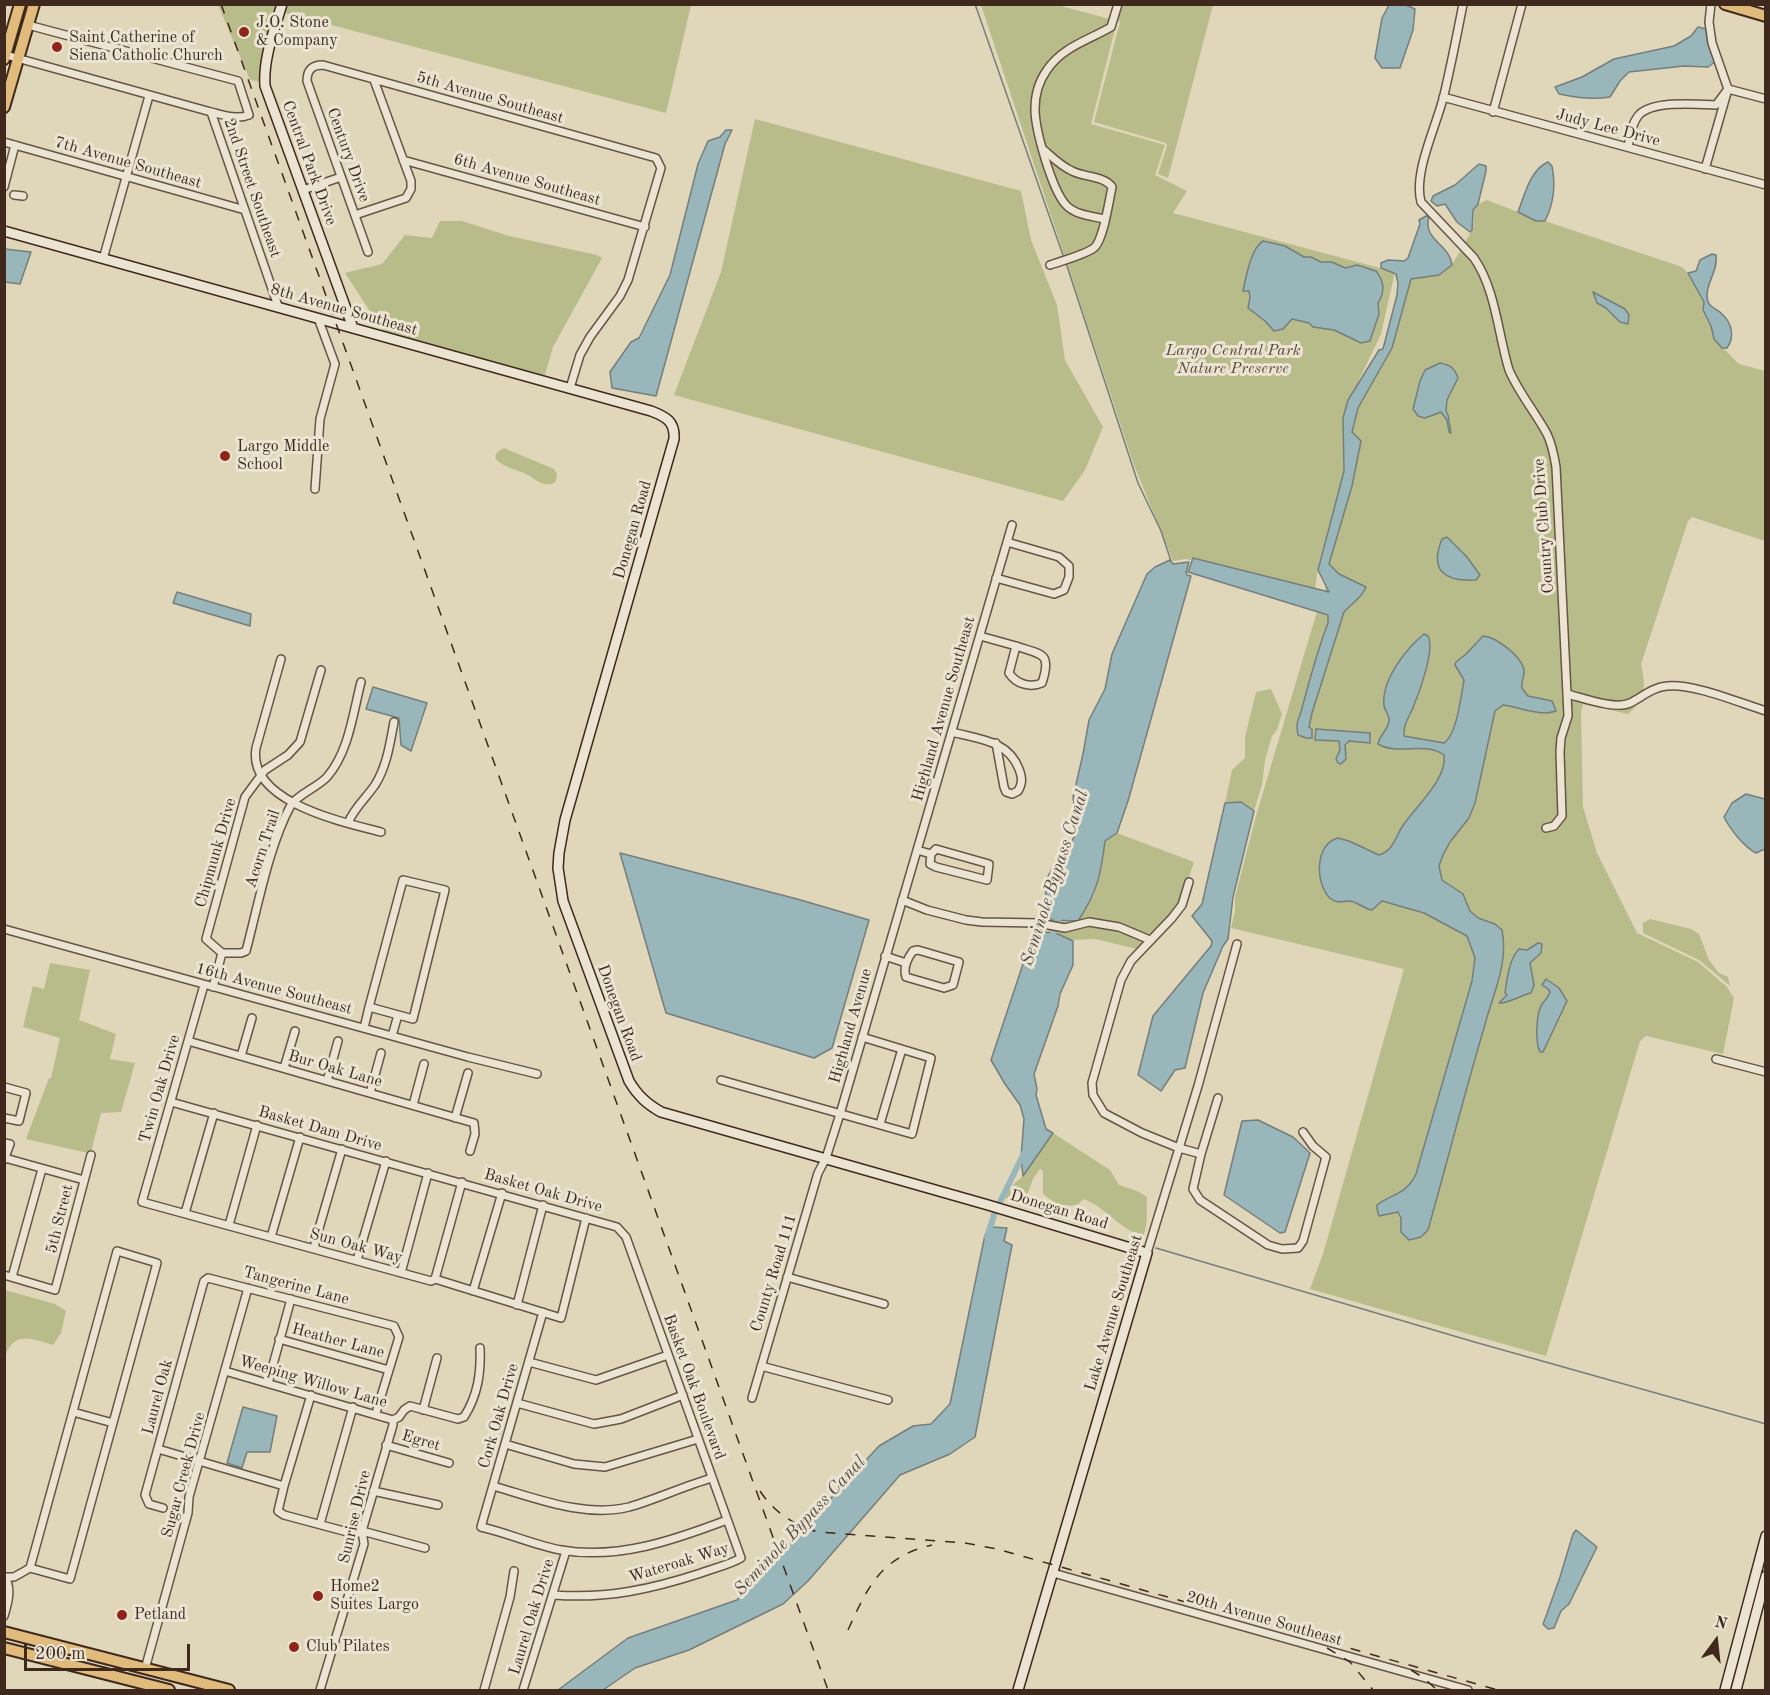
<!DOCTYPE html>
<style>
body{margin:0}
#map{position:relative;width:1770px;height:1695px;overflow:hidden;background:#e0d6b9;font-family:"Old Standard TT",serif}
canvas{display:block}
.frame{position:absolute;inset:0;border:6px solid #3f291d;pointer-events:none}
.north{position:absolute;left:1686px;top:1611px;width:60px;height:60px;-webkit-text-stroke:4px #ebe4d2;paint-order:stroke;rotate:15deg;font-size:16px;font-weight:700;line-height:24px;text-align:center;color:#3f291d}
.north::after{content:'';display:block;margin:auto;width:21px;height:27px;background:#3f291d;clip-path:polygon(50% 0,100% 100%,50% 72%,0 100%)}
.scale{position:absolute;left:24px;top:1644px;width:166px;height:27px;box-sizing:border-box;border:3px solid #3f291d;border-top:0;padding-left:8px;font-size:18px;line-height:21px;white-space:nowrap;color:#3f291d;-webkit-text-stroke:4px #ebe4d2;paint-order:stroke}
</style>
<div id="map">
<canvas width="1770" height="1695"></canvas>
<div class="frame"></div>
<div class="north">N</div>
<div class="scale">200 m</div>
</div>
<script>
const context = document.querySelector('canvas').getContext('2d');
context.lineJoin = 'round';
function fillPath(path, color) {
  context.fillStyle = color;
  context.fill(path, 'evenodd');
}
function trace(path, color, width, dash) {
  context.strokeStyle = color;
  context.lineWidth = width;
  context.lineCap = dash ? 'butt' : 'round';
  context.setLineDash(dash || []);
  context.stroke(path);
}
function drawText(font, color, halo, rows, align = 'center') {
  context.font = font + ' "Old Standard TT",serif';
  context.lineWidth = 6;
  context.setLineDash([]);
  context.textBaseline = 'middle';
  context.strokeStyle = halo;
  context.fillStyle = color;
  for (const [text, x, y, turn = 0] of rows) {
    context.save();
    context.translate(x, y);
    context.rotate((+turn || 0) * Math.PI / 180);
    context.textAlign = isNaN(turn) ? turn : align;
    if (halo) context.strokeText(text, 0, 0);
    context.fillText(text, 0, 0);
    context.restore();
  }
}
fillPath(new Path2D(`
 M 285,4 L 691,5 L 666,113 L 282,12 Z
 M 218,5 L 279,5 L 262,82 L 250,80 Z
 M 981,5 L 1057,5 L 1117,21 L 1091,124 L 1165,145 L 1155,175 L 1187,191 L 1173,213 L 1395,272 L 1381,334 L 1359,380 L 1343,430 L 1344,472 L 1318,567 L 1315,591 L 1199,561 L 1186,559 L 1173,561 L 1134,465 Z
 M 1121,5 L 1213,5 L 1168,178 L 1158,174 L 1167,146 L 1166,143 L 1094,122 L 1120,22 L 1117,18 Z
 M 755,119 L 1021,191 L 1031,240 L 1057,305 L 1065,360 L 1103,427 L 1085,470 L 1063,501 L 674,395 L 721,272 Z
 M 1487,200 L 1518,212 L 1536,221 L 1545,221 L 1682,267 L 1688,273 L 1705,302 L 1706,318 L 1711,326 L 1714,339 L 1739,364 L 1765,371 L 1765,541 L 1692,517 L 1688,521 L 1641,664 C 1646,687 1646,698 1628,714 L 1583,704 L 1581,712 L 1583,807 L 1597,853 L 1637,933 L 1698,962 L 1726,986 L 1734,998 L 1723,1054 L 1646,1036 L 1640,1041 L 1546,1356 L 1310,1289 L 1323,1254 L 1404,969 L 1231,928 L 1235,911 L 1235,897 L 1256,816 L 1318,608 L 1325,591 L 1329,558 L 1359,450 L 1360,441 L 1352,432 L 1358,408 L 1392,348 L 1411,279 C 1442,274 1447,275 1463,246 C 1465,241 1470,235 1472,230 C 1478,215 1465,209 1487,200 Z
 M 440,221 L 462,221 L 509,236 L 597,255 L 602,258 L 553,347 L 544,378 L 385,334 L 345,273 L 382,264 L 405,235 L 432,238 Z
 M 504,448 L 554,469 L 557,474 L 556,481 C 552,484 552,485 547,484 C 539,484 533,477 526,474 C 519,470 478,461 504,448 Z
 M 1271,689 L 1282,714 L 1277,730 L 1272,736 L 1265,760 L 1262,785 L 1254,811 L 1241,802 L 1225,803 L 1232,770 L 1245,758 L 1245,737 L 1256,692 Z
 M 1117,833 L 1194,862 L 1180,904 L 1170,916 L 1150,936 C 1131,929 1109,917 1089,919 C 1071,920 1070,927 1051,922 L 1078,921 L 1094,894 L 1105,841 Z
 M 1650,919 L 1691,929 L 1699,934 L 1709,960 L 1719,973 L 1728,977 L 1730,986 L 1699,960 L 1643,933 L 1643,923 Z
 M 1089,925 L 1118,930 L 1145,941 L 1137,949 L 1095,939 L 1072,940 L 1058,934 L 1048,932 L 1049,928 L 1065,932 Z
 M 50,963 L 90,970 L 79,1020 L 116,1034 L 110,1059 L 135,1063 L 121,1112 L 101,1113 L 91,1152 L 88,1153 L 26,1139 L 49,1078 L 51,1078 L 60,1038 L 23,1027 L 33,986 L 44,989 Z
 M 1053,1133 L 1110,1170 L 1119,1185 L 1137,1191 L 1147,1197 C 1146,1212 1149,1222 1143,1236 C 1120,1230 1108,1209 1084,1199 L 1077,1205 L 1059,1206 L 1043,1194 L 1043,1171 L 1040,1169 L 1033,1179 L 1028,1193 L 1012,1202 L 1004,1197 L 1008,1189 L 1023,1176 Z
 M 5,1290 L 55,1304 L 66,1311 L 61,1333 L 53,1345 C 31,1339 14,1330 5,1357 Z`), '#b8bc8b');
const water = new Path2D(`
 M 1389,5 L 1406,5 L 1415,9 L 1413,30 L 1400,68 L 1382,68 L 1375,58 L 1382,18 Z
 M 1698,27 L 1706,29 L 1708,33 L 1715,62 L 1708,67 L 1684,66 L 1629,72 L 1620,81 L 1610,97 C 1592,100 1577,98 1559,94 L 1555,87 L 1582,77 L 1614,59 L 1674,46 L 1691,36 Z
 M 726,130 L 732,130 L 725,144 L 656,396 L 612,388 L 610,372 L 631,342 L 639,338 L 670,275 L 698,164 L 708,141 L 720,137 Z
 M 1548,162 L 1552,166 C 1556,186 1554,203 1545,221 L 1536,221 L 1518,212 C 1525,194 1530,170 1548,162 Z
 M 1479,164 L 1486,166 L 1486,171 L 1478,204 L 1473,210 L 1472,230 L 1470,232 L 1457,222 L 1445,204 L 1437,206 L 1431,201 L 1433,196 L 1455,185 Z
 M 1426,216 L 1429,217 C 1422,240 1450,244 1452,265 L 1439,275 L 1411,279 L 1392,348 L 1358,408 L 1352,432 L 1361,441 L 1352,486 L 1329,564 L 1339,574 L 1366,587 C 1362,598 1351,604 1344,612 L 1312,713 L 1309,727 L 1312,729 L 1312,738 L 1306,738 L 1298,735 C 1295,721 1299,721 1302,708 C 1310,679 1317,651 1328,623 L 1328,615 L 1188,572 L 1193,558 L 1329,592 L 1318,570 L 1344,471 L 1343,418 L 1348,400 L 1379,350 L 1383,349 L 1397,295 L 1398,283 L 1396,274 L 1381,268 L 1381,263 L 1388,260 L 1404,261 L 1408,258 L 1420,224 L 1419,220 Z
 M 1263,241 L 1285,246 L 1304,257 L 1311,257 L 1321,262 L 1332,262 L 1345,268 L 1357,265 L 1376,271 C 1385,282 1385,292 1378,303 L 1379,314 L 1370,341 L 1361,343 L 1334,330 L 1313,327 L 1309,323 L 1292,319 L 1283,329 L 1274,331 L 1265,321 L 1248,308 L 1250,297 L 1249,291 L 1243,291 C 1246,277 1251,248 1263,241 Z
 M 5,249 L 31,252 L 20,284 L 5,282 Z
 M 1712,254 L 1716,255 C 1719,271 1703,286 1708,302 C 1710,308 1718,309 1722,314 C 1732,323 1735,337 1727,348 L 1722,348 L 1714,339 L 1711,326 L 1703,310 L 1704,302 L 1688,273 L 1696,271 L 1700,260 Z
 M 1593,292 L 1625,309 L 1629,315 L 1628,324 L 1620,322 L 1606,308 L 1597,303 Z
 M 1440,363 C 1450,365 1454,367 1458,378 L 1447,400 L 1446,411 L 1448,415 L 1451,433 L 1449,432 L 1447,420 L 1441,412 L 1425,418 L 1418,416 L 1413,409 L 1420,381 L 1425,370 Z
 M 1447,537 L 1467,557 L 1480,575 L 1476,580 C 1445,582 1429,571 1442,539 Z
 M 1170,560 L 1173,564 L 1189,562 L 1186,572 L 1187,575 L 1191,576 L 1128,801 L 1117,833 L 1105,841 C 1101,874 1097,893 1078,921 L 1051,920 L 1044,884 L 1056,861 L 1067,851 L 1074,837 L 1076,818 L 1073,797 L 1083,754 L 1089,720 L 1105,689 L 1112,654 L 1147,574 L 1155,567 Z
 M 177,592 L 251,614 L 250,626 L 173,603 Z
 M 1424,634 L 1428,636 C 1435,649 1420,691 1414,705 C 1410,717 1403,723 1404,736 L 1444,743 C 1457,735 1461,695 1464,680 L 1455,665 L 1456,662 L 1466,654 L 1483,636 C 1496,637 1520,655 1524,669 C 1525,675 1521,681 1522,688 L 1528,696 L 1552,701 L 1556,711 C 1541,717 1520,707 1503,705 L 1495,711 L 1475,803 L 1469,818 L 1450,842 L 1443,855 L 1439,866 L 1442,880 L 1463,894 L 1470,911 L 1478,918 L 1495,924 L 1502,930 C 1509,964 1492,996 1484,1028 C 1464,1095 1447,1163 1428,1230 L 1421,1237 L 1409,1240 L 1401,1232 L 1401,1218 L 1398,1212 L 1379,1216 L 1377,1209 L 1377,1205 C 1393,1193 1406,1195 1416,1174 L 1472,981 L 1475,958 L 1467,936 L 1424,913 L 1382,901 L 1372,910 C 1364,909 1358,902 1350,901 C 1342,901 1338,904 1331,899 C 1315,885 1314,844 1338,838 L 1349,841 L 1379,855 C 1393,851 1395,838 1402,827 C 1414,808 1448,779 1444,755 C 1425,741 1398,756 1378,744 C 1379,735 1390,729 1389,719 C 1389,715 1385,711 1384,706 C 1381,680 1406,649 1424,634 Z
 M 373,687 L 427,703 L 411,751 L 401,745 L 399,718 L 366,709 Z
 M 1316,729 L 1370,733 L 1370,743 L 1349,741 L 1345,745 L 1346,759 L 1341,764 L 1338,763 L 1336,759 L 1340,750 L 1339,741 L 1315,740 Z
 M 1746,794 L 1765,799 L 1765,849 L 1756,853 C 1744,847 1730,829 1724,817 L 1732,803 Z
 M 1241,802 L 1254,811 L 1233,897 L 1228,939 L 1223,946 L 1203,993 L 1185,1068 L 1175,1070 L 1161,1091 L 1138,1075 L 1153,1016 L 1211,946 L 1212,941 L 1192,916 L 1202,904 L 1225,803 Z
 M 620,853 L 797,899 L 869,920 L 832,1048 L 814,1058 L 666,1013 Z
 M 1045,932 L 1058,934 L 1073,941 L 1073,965 L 1060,994 L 1058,1006 L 1034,1074 L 1037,1089 L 1036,1095 L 1046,1129 L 1053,1133 L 1023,1176 L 1021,1158 L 1024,1119 L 1020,1105 L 1005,1084 L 991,1060 L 1031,940 Z
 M 1538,943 L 1542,944 L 1541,953 L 1530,963 L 1534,985 L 1531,993 C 1522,995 1507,1004 1499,1003 L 1507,995 L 1505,993 C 1507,979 1509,959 1519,949 L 1527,950 Z
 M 1546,979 L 1559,988 L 1567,1001 L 1543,1052 L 1540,1052 C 1535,1042 1536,1014 1542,1004 C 1545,1000 1548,998 1550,992 L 1548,989 L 1542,985 Z
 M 1258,1120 L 1293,1137 L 1310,1153 L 1285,1232 L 1280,1233 L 1224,1195 L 1242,1121 Z
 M 991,1227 L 1007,1228 L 1004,1241 L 1012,1245 L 975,1437 L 950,1454 L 900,1475 L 808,1581 L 783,1604 L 689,1650 L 635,1668 L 603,1690 L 558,1690 L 628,1638 L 737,1600 L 879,1446 L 913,1426 L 931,1424 L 950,1404 L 985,1235 Z
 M 243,1407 L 277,1416 L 270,1452 L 247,1452 L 242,1468 L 227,1463 Z
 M 1576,1530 L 1597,1547 L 1569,1604 L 1561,1611 L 1554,1628 L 1548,1629 L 1543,1624 L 1545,1619 L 1560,1577 L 1573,1534 Z`);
fillPath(water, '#99b6ba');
trace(water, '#757e7b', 1.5);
trace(new Path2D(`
 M 975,4 L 1064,258
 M 1066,263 L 1138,483 L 1161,531 L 1171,561
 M 1156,1248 L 1471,1341 L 1766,1424`), '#757e7b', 1.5);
trace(new Path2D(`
 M 1051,940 L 1060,913
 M 999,1204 L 1024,1153
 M 987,1237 L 995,1212`), '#99b6ba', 6);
const street = new Path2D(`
 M 1463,4 C 1457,35 1451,65 1444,95 C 1437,125 1413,172 1421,202 L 1474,258 C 1496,290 1498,334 1509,370 C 1519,393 1535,412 1547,434 C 1552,444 1554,455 1556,467 L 1567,694 C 1583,698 1616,710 1630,703 C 1642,697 1653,687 1667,686 C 1693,683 1740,703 1766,711
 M 6,55 L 211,112 C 223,115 237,120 249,115 L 238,81 L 28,25
 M 1443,97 L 1766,185
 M 211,112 L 278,306
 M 1493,112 L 1522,4
 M 4,142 L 245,210
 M 1628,147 C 1630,137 1631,125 1638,116 C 1651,100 1697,104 1716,105 L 1728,89 L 1766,99
 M 1044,150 C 1053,158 1061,166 1072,171 C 1083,177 1105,176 1112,187 C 1109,201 1104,237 1095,247 C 1088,254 1061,261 1050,265
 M 403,160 L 645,227
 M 1705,169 L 1728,89 L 1712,43 L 1709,22 L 1711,4
 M 4,187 L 15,145
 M 303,190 L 341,177
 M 14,195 L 23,196
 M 355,215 L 406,198 L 411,189 L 411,181 L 374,80
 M 1104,219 C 1092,216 1075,215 1066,205 C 1052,190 1035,130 1035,109 C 1035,96 1039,81 1047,70 C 1062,47 1089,40 1111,27 L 1118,4
 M 368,252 L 307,81 C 307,70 312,65 323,65 L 656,158 L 661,168 L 628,280 L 620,296 L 590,337 L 580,355 L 570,388
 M 103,259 L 149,96
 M 315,489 L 320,419 L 335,364 L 318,318
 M 996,578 L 1054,594 L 1064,590 L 1069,577 L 1069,566 L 1059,557 L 1007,542
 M 980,636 L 1016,646
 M 1016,646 C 1042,655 1052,652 1042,683 C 1030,688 1016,684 1009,673 Z
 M 281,659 L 256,748 C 247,802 343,822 381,832
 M 952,732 C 978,739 1008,740 1019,769 C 1022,777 1023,783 1018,791 L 1012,794 L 1006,792 L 1004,787 L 996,743
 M 348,823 C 354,808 366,798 375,785 C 387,766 390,743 394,722
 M 1546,828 L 1554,826 L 1562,816 L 1560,752 L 1561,738 L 1568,716 L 1567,694
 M 917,850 L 931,854 L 936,849 L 989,864 L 987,880 L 936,867 L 930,864 L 931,854
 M 403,880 L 445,890 L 413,1019 L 369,1007 Z
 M 1189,882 L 1182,905 L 1172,918 L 1131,961 L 1121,980 L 1092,1083 L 1093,1095 L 1104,1113 L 1142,1133 L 1179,1148 L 1201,1154
 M 902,900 L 927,910 L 966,920 L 982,922 L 1038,923 L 1065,928 L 1089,922 L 1119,927 L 1150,940
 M 4,929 L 468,1057 L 537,1074
 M 918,950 L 959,962 L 953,985 L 944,988 L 906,977 C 903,968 907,959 913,951 Z
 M 222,953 L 206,939 L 245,797 L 265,770 L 288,755 L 300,742 L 321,670
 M 885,956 L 906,963
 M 204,985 L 142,1202 L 431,1281 L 435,1279 L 561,1318 L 586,1218
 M 213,987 L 222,953 L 241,953 L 246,951 C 258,906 269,845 291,805 C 297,795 318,787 327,777 C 349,752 353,713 361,682
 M 364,1028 L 369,1007
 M 392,1036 L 398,1015
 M 188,1041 L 474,1123 L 475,1134 L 470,1151
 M 241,1056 L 252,1018
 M 1716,1059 L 1766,1072
 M 284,1068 L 295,1031
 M 721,1080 L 912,1134 L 931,1058 L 862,1037
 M 327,1081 L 338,1041
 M 4,1087 L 26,1093 L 19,1121 L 4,1118
 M 370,1093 L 381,1053
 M 1218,1098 L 1201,1154 L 1193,1189 L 1200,1200 L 1268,1245 L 1282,1249 L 1298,1248 L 1303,1241 L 1326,1157 L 1313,1146 L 1303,1132
 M 171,1102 L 617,1227 L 626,1237 L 741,1558 C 729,1565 714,1568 701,1573 C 652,1589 607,1599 554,1595
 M 413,1105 L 424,1064
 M 455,1118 L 468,1073
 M 880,1124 L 902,1049
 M 4,1143 L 10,1144 L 4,1160
 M 5,1158 L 84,1180
 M 185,1213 L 214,1113
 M 229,1225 L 257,1125
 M 271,1237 L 300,1137
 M 315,1249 L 315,1242 L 342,1149
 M 117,1251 L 157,1263 L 70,1579 L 30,1568 Z
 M 1147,1253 L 1198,1086 L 1237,944
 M 357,1260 L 386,1161
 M 401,1273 L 428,1173
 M 4,1275 L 55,1290 L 91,1155
 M 12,1277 L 42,1169
 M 787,1277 L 884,1304
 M 435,1279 L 462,1182
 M 473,1291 L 502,1193
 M 517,1305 L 543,1205
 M 543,1312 L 481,1527 C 508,1533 534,1545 561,1550 C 618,1560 674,1540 727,1520
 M 279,1339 L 389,1370
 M 529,1362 L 596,1380 L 668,1355
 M 761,1366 L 888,1400
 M 225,1371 L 393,1420
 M 268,1383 L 291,1299
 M 311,1395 L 284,1486 L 278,1511 L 284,1515 L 355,1534 L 362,1531 L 425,1548
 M 752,1398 L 818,1173 L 826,1158 L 840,1114 L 1012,525
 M 517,1403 L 594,1424 L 621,1419 L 683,1395
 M 423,1410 L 437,1358
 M 73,1412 L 113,1423
 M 393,1420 L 399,1417 L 404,1410 L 410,1406 L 458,1419 L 464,1417 C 478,1395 481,1373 480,1348
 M 505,1444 L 574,1464 L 605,1467 L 698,1439
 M 386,1445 L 449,1463
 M 158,1449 L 284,1486
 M 493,1486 C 536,1498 584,1518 629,1507 C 657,1499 684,1486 712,1478
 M 373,1491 L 438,1505
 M 163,1508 L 149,1504 L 145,1495 L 204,1281 L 208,1278 L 394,1326 L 399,1337 L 376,1413
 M 320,1524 L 353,1407
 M 1053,1573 L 1468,1690
 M 4,1577 L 14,1577 L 30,1568
 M 4,1616 C 8,1603 12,1589 5,1577
 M 145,1669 L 188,1513 L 189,1497 L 248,1288
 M 320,1690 L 364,1544 L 362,1531 L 393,1425 L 393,1420
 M 484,1690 L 510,1597 L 514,1571
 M 523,1690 L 566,1551`);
const secondary = new Path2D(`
 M 282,4 C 274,31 263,59 265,86 L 353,328
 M 4,231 L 651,411 C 667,417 675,422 674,439 L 565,820 L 559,853 L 558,868 L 563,901 L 629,1081 C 638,1096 647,1104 661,1112 L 988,1205 L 1147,1253 L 1018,1690
 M 1725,1690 L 1766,1536
 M 1736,1690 L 1766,1576`);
const primary = new Path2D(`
 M 1725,4 L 1766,16
 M 4,59 L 20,4
 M 4,107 L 34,4
 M 4,1632 L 229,1690
 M 4,1648 L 169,1690`);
trace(street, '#675444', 10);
trace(secondary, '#3f291d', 12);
trace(primary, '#3f291d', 14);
trace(street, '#ebe4d2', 7);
trace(secondary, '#ebe4d2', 9);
trace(primary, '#e0bb7c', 10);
trace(new Path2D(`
 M 221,4 L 828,1690
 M 760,1491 C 774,1512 793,1525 818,1532 L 965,1543 L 997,1549 L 1498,1690
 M 848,1630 C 868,1586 881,1557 932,1545
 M 1327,1648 L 1350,1662 L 1373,1690
 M 1411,1670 L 1424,1678 L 1437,1690`), '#3f291d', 1.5, [10, 10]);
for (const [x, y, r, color] of [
 [244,32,6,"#8f2418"],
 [57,47,6,"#8f2418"],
 [225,456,6,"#8f2418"],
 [318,1596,6,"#8f2418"],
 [122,1615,6,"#8f2418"],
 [294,1647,6,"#8f2418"]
]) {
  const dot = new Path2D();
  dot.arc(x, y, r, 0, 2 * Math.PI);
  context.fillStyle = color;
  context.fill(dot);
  trace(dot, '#ebe4d2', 2);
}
drawText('16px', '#3f291d', '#ebe4d2', [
 ["J.O. Stone",256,23],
 ["& Company",256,41],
 ["Saint Catherine of",69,38],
 ["Siena Catholic Church",69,56],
 ["Largo Middle",237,447],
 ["School",237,465],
 ["Home2",330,1587],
 ["Suites Largo",330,1605],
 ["Petland",134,1615],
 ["Club Pilates",306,1647]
], 'left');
drawText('16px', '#3f291d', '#ebe4d2', [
 ["5th Avenue Southeast",490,98,16],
 ["Judy Lee Drive",1608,128,15],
 ["Century Drive",348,155,70],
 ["7th Avenue Southeast",128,163,16],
 ["Central Park Drive",309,163,70],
 ["6th Avenue Southeast",527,180,16],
 ["2nd Street Southeast",252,188,71],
 ["8th Avenue Southeast",344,310,16],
 ["Country Club Drive",1544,526,-94],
 ["Donegan Road",633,530,-74],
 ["Highland Avenue Southeast",944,709,-74],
 ["Acorn Trail",263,849,-72],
 ["Chipmunk Drive",216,853,-74],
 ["16th Avenue Southeast",274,989,15],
 ["Donegan Road",619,1013,70],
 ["Highland Avenue",851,1026,-74],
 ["Bur Oak Lane",335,1069,16],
 ["Twin Oak Drive",160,1089,-74],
 ["Basket Dam Drive",320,1129,16],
 ["Basket Oak Drive",543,1191,16],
 ["Donegan Road",1059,1210,17],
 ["5th Street",60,1219,-76],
 ["Sun Oak Way",356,1246,15],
 ["County Road 111",774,1273,-73],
 ["Tangerine Lane",296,1286,15],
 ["Lake Avenue Southeast",1114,1313,-73],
 ["Heather Lane",338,1341,15],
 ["Weeping Willow Lane",313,1382,16],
 ["Basket Oak Boulevard",694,1387,70],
 ["Laurel Oak",158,1397,-75],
 ["Cork Oak Drive",499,1416,-74],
 ["Egret",421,1441,16],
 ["Sugar Creek Drive",184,1475,-75],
 ["Sunrise Drive",355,1517,-77],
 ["Wateroak Way",679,1563,-17],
 ["Laurel Oak Drive",532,1617,-73],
 ["20th Avenue Southeast",1264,1619,16]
]);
drawText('italic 16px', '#574633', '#ebe4d2', [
 ["Largo Central Park",1233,351],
 ["Nature Preserve",1233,369]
]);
drawText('italic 18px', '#564c44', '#ebe4d2', [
 ["Seminole Bypass Canal",1055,878,-72],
 ["Seminole Bypass Canal",800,1526,-47]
]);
</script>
